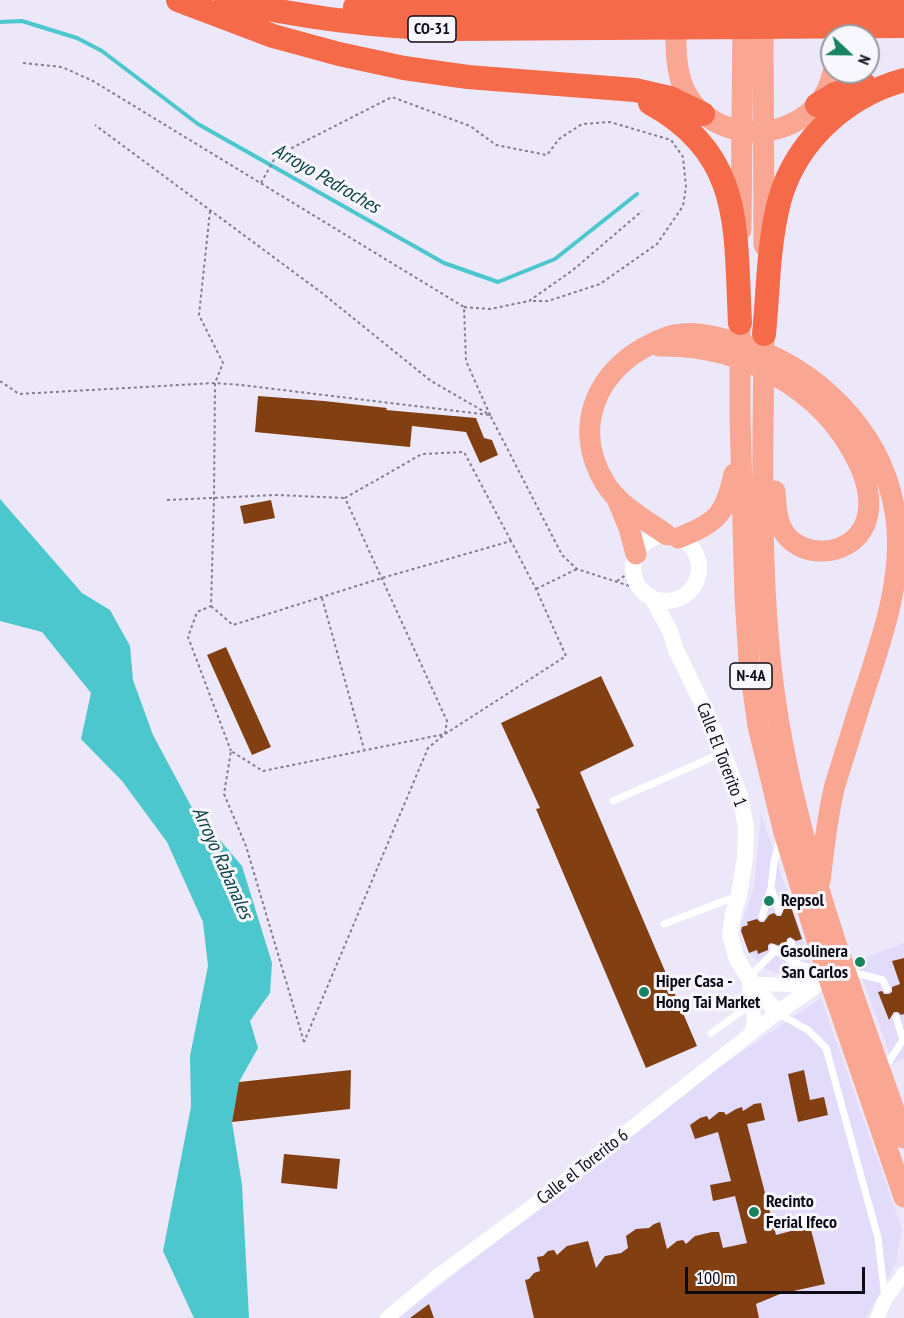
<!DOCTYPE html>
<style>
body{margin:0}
#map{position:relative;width:904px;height:1318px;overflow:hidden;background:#ece8fa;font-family:"PT Sans Narrow",sans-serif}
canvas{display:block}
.north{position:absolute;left:820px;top:24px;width:60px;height:60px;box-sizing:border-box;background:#f8f7fd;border:2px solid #9a99a0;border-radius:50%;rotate:112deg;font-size:16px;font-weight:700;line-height:24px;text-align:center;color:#0e0b15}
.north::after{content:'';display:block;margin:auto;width:21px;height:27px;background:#188360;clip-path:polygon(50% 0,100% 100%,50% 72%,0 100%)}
.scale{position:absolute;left:685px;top:1267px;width:180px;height:27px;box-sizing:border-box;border:3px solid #0e0b15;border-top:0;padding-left:8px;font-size:18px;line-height:21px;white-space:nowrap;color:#0e0b15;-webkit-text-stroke:4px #f8f7fd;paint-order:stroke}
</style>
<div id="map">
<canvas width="904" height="1318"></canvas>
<div class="north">N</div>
<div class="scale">100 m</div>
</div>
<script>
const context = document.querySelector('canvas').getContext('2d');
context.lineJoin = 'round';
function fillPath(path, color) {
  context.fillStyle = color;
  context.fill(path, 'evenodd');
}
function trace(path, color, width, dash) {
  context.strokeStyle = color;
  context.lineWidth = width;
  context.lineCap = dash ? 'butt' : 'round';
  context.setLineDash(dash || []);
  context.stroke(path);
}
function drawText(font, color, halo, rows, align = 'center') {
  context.font = font + ' "PT Sans Narrow",sans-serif';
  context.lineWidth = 6;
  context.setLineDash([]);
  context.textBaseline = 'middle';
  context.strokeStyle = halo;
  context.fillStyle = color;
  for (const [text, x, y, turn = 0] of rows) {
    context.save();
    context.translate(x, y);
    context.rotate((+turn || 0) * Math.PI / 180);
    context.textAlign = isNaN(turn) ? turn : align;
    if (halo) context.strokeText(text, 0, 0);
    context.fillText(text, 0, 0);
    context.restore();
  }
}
fillPath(new Path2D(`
 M 761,813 L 815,976 L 795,979 L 766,969 L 749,953 L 740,927 L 754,889 Z
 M 904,943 L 904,1059 L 893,1063 L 856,961 Z
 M 821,998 L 902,1229 L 896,1263 L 866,1318 L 399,1318 L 711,1073 Z`), '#e2dbfa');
fillPath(new Path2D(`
 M 0,499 L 82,593 L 110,610 L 130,646 L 133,680 L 153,735 L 191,806 L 242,866 L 272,963 L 270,993 L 250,1021 L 258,1048 L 239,1082 L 232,1122 L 242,1185 L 249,1318 L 194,1318 L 163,1251 L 191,1107 L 190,1056 L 208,966 L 203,922 L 167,842 L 122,781 L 81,739 L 91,693 L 42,632 L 0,621 Z`), '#4cc7cd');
trace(new Path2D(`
 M 0,22 L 22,21 L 77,38 L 102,51 L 198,124 L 444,263 L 498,282 L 555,259 L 637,194`), '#4cc7cd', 4);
fillPath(new Path2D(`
 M 258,396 L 324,401 L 387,408 L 386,410 L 476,418 L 484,438 L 492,440 L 498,455 L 480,463 L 466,432 L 412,426 L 410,447 L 255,432 Z
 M 271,500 L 275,518 L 244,524 L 240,506 Z
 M 226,647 L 271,747 L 252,755 L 207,655 Z
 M 601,676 L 634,746 L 580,772 L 697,1046 L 646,1068 L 536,809 L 540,808 L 501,723 Z
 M 791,907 L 802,939 L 796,941 L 790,937 L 787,939 L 786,944 L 780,946 L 771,943 L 768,945 L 768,950 L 758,954 L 757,950 L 749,953 L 741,931 L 742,927 L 748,925 L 747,922 L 757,919 L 760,922 L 764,922 L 769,915 L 774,913 L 777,916 L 781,916 L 784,909 Z
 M 904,958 L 904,1014 L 901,1015 L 898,1012 L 894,1012 L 889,1020 L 878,992 L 882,991 L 884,994 L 889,994 L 892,992 L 892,987 L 900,984 L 892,961 Z
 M 351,1070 L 350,1109 L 232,1122 L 239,1082 Z
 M 804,1070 L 810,1100 L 824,1097 L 828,1115 L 798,1122 L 788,1074 Z
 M 761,1103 L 765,1120 L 747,1124 L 776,1235 L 810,1226 L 825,1284 L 780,1294 L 756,1304 L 759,1318 L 534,1318 L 525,1280 L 529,1279 L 534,1273 L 540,1271 L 537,1257 L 543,1256 L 548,1251 L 554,1250 L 557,1255 L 567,1246 L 588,1241 L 596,1268 L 605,1256 L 621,1253 L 628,1248 L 626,1236 L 636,1229 L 649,1228 L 654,1224 L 660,1222 L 667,1249 L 677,1241 L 683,1240 L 686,1244 L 695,1236 L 712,1232 L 719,1232 L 723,1248 L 747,1243 L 735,1196 L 713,1201 L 710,1185 L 731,1181 L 718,1132 L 695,1139 L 690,1125 L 700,1118 L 707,1116 L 709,1120 L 719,1112 L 724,1112 L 726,1115 L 736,1109 L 742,1107 L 743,1111 L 754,1104 Z
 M 284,1154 L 340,1159 L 337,1189 L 281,1183 Z
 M 429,1304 L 434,1318 L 410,1318 Z`), '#823f12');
trace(new Path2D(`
 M 23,63 L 62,67 L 93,81 L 464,307 L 466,361 L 490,415 L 431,381 L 322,293 L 95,125
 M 261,183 L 276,156 L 392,97 L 470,126 L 496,145 L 547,155 L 559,139 L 582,124 L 610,122 L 671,140 L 683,157 L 686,187 L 683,206 L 657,244 L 600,284 L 548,301 L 529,301
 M 210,211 L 199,315 L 223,363 L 215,383 L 214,498 L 211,606 L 197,612 L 188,637 L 231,751
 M 464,307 L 490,309 L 529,301 L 573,270 L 642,211
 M 0,381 L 19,394 L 215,383 L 241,385 L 490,415 L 562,555 L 577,569 L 642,590
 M 167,500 L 276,495 L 345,498
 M 617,581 L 633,570
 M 536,589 L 577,569
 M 322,598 L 364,749
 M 211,606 L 233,625 L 382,578 L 511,541 L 536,589 L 566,656 L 445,734 L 428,748 L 304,1042
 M 304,1042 L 246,846 L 224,794 L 231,751 L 263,771 L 445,734 L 447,721 L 345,498 L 422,454 L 464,452 L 511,541`), '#827e8d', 2, [3, 3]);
trace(new Path2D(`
 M 613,801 L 722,753
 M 779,911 L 771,888 L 774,862 L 780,840
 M 762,917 L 771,888
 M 664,924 L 737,896
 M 791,942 L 798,965 L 823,970
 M 773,948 L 798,965
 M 848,971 L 883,980 L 887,989
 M 749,977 L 776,950
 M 779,1014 L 808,1030 L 826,1048 L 878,1238 L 885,1298
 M 711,1033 L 750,1005
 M 884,1069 L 903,1040 L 896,1017`), '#fff', 7);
trace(new Path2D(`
 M 749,977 L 750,1005 L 754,1016 L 752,1033
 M 756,984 L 794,985 L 821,982
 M 387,1318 L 435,1278 L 531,1207 L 777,1013
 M 877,1318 L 885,1300 L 904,1273`), '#fff', 14);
trace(new Path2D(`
 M633 568a33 33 0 1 1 66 0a33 33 0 1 1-66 0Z
 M 652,598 L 670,631 L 676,650 L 710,720 L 740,796 L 746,827 L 745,858 L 739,895 L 733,915 L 730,935 L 736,957 L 746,974 L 777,1013 L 821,982 L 829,979`), '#fff', 16);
trace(new Path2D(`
 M 676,12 C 676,37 674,66 684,89 C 708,140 781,145 817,105 C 826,96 830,84 833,72
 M 763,12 L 764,245
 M 741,230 L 743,12
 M 740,306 L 740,417 L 745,597 L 749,661 L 758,726 L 783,829 L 826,970 L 904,1197
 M 764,318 C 764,427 759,536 769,645 C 783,815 848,978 904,1138
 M 659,346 C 740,344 823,388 858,462 C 867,480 873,504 865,524 C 851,558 797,561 781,527 C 776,517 776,503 775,491
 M 617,499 L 629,528 L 636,554
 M 667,535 C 646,520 619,506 605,483 C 571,427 597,369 653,343 C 660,340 667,336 675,335 C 693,331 714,336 732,341 C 815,364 884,430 896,518 C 904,581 880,644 861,702 C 852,730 844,757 835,785 C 827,816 824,849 820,881
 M 678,538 C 717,522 725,516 734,474`), '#f9a692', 21);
trace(new Path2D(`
 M 178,0 L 273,36 L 339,54 L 404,68 L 468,77 L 635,90 L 670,98 L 703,114
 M 226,0 C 303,18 375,27 454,29 L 904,26
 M 355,7 L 383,10 L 468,12 L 904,6
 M 650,103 C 744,155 735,228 740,323
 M 817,105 L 835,94 L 864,84
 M 764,334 C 768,294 768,251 777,211 C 790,147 842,97 904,80`), '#f56b4a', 24);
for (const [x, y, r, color] of [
 [769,901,6,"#188360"],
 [860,962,6,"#188360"],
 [644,992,6,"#188360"],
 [754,1212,6,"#188360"]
]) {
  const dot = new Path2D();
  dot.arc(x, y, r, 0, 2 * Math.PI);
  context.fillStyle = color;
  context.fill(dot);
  trace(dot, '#f8f7fd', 2);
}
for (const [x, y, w] of [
 [432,29,48],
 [751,676,42]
]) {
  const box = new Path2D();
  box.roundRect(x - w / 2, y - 13, w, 26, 4.5);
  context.fillStyle = '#f8f7fd';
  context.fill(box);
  trace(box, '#0e0b15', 1.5);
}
drawText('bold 16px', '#0e0b15', null, [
 ["CO-31",432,29],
 ["N-4A",751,676]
]);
drawText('18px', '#0e0b15', '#f8f7fd', [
 ["Calle El Torerito 1",721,755,69],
 ["Calle el Torerito 6",583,1167,-38]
]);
drawText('bold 18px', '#0e0b15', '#f8f7fd', [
 ["Repsol",781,901],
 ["Gasolinera",848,952,"right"],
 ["San Carlos",848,973,"right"],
 ["Hiper Casa -",656,982],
 ["Hong Tai Market",656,1003],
 ["Recinto",766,1202],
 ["Ferial Ifeco",766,1223]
], 'left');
drawText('italic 20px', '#0e4548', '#f8f7fd', [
 ["Arroyo Pedroches",326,179,30],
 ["Arroyo Rabanales",222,863,66]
]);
</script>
